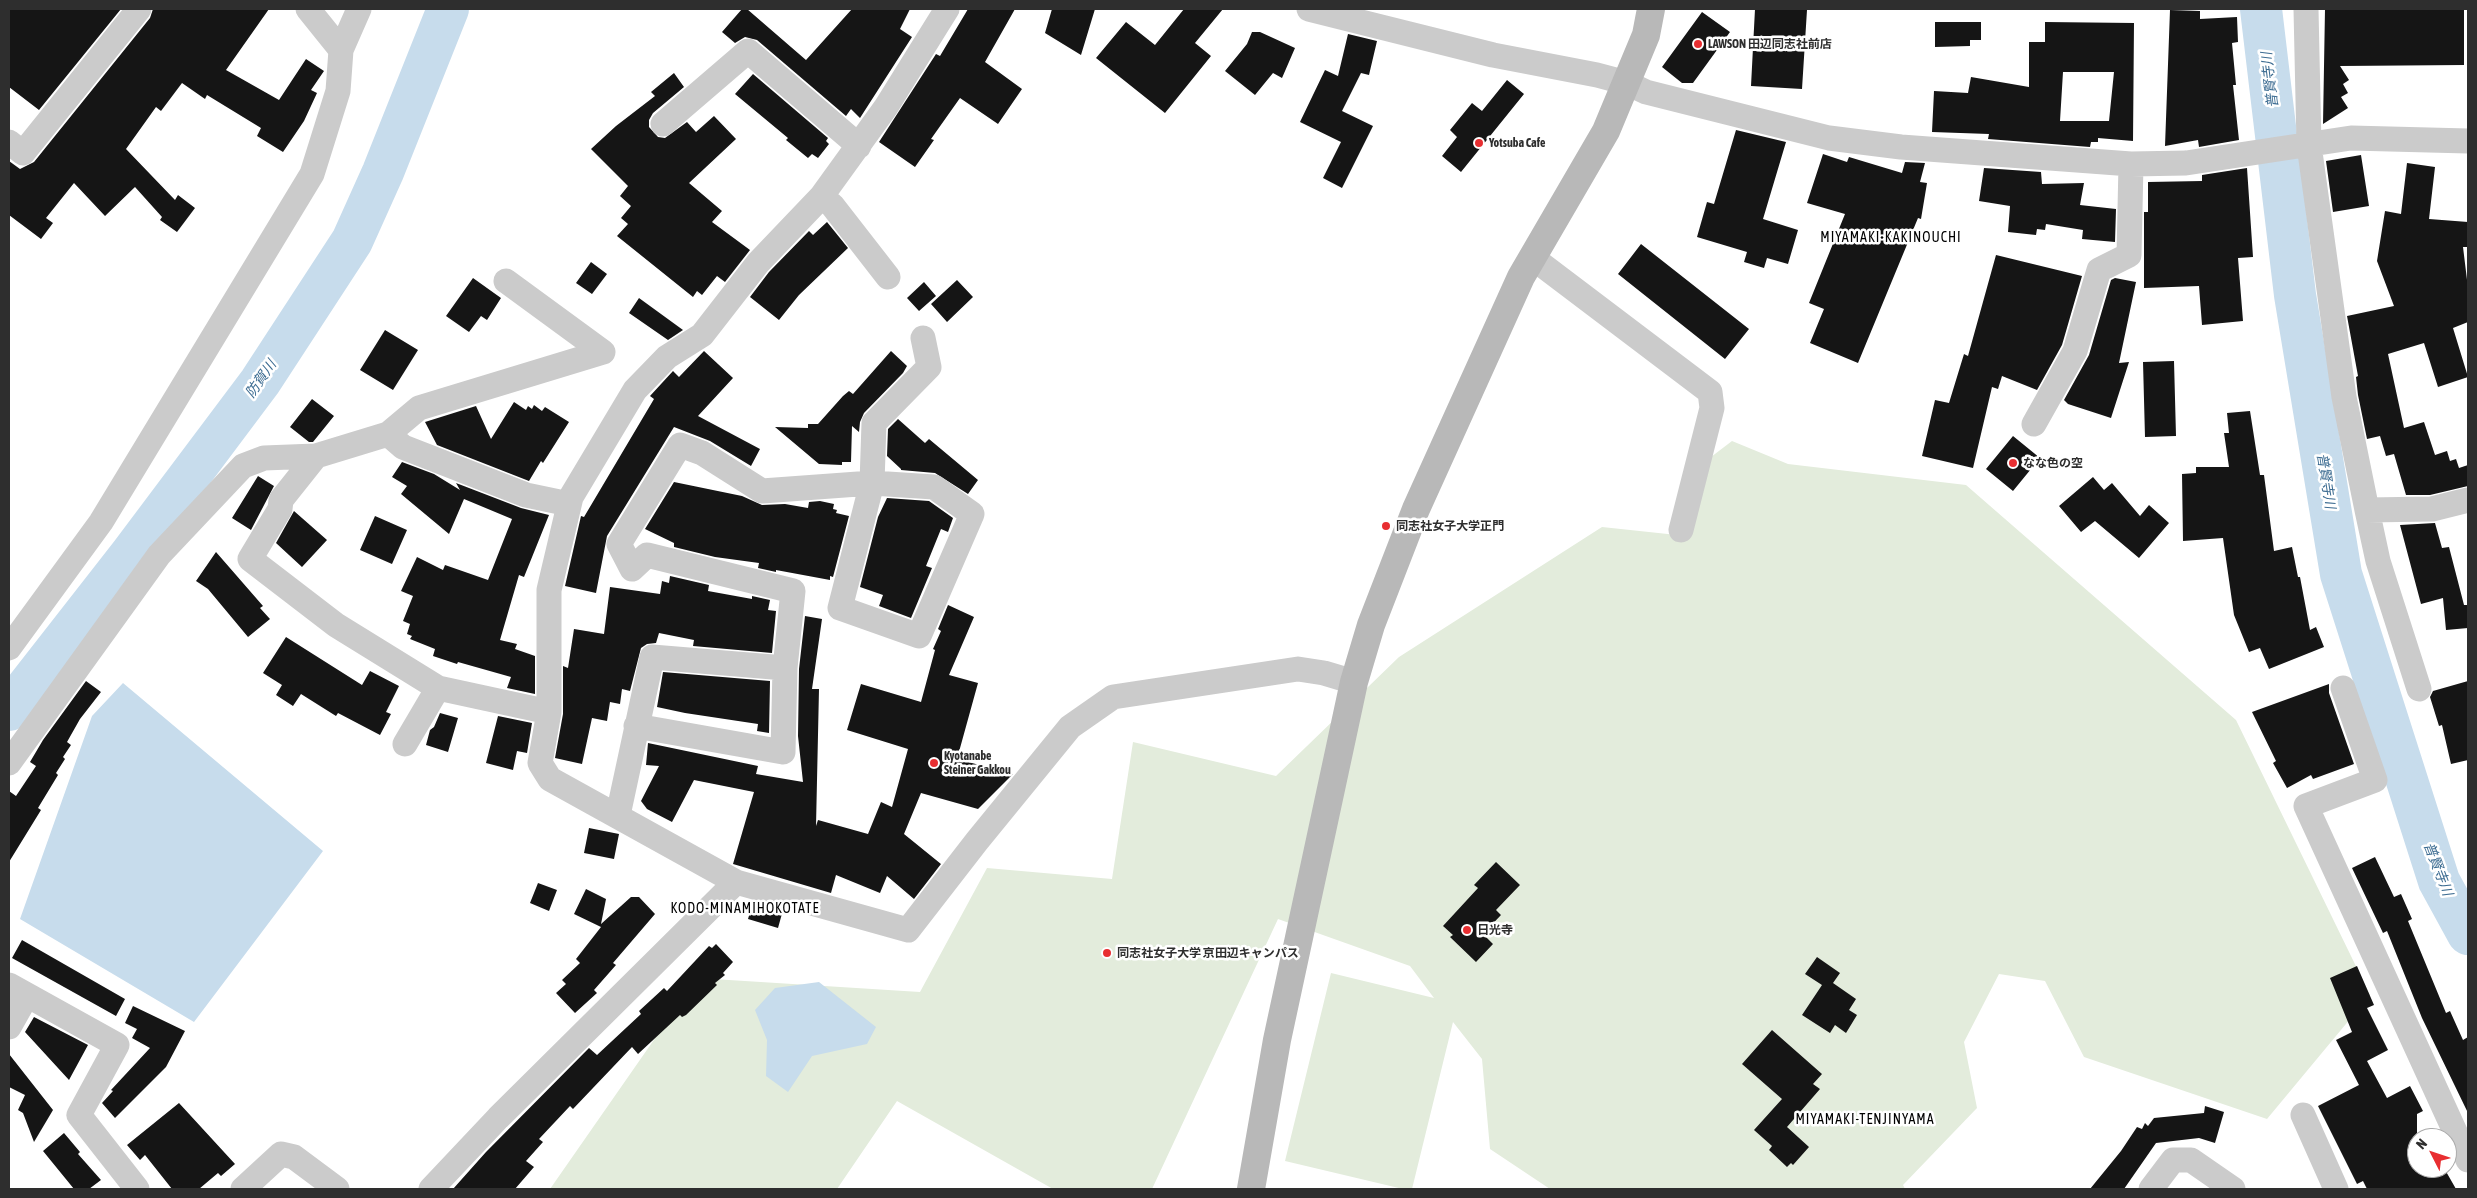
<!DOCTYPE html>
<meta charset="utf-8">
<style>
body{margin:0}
#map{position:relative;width:2477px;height:1198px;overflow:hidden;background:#fff;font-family:"Asap Condensed",sans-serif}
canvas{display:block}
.frame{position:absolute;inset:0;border:10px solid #2e2e2e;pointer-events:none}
.north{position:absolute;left:2407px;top:1128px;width:50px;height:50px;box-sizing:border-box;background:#fff;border:1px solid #ababab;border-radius:50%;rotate:311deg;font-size:14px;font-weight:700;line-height:20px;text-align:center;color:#2e2e2e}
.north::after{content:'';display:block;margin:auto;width:18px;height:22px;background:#e82e31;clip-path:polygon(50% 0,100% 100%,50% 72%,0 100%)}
</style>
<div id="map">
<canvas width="2477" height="1198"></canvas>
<div class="frame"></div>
<div class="north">N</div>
</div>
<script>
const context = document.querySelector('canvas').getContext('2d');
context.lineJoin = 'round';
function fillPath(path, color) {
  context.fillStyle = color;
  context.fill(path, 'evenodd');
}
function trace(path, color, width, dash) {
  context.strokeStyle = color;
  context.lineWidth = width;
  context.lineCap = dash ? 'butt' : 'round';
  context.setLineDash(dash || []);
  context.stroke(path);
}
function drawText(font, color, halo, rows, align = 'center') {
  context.font = font + ' "Asap Condensed","Noto Sans JP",sans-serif';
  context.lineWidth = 5;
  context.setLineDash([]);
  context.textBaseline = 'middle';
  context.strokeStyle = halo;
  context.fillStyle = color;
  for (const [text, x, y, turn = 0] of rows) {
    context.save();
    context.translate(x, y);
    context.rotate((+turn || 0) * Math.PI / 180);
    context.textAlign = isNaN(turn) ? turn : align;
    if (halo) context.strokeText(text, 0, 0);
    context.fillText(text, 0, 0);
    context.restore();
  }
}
fillPath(new Path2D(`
 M 1732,441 L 1788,464 L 1966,485 L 2236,720 L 2370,995 L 2267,1119 L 2084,1057 L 2045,981 L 1999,974 L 1964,1042 L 1977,1108 L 1903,1185 L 1905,1189 L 1550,1189 L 1490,1149 L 1482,1059 L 1453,1022 L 1412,1189 L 1403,1189 L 1285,1161 L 1331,973 L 1434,998 L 1410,966 L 1278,919 L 1152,1189 L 1053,1189 L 897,1101 L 837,1189 L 550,1189 L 697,978 L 920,992 L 987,868 L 1112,879 L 1133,742 L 1276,776 L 1399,657 L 1602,527 L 1677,535 L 1711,457 Z`), '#e3ecdc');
fillPath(new Path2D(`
 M 123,683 L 323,851 L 194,1022 L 20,919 L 92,716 Z
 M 819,982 L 876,1027 L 867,1044 L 812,1056 L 788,1092 L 766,1076 L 767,1040 L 755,1010 L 775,988 Z`), '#c7dcec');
trace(new Path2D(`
 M 2261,9 L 2295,295 L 2341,574 L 2439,881 L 2468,934
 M 9,710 L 131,554 L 260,382 L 352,241 L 383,172 L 448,9`), '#c7dcec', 42);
fillPath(new Path2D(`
 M 9,9 L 121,9 L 39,110 L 9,87 Z
 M 153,9 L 269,9 L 226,70 L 279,100 L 306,59 L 324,71 L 311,90 L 317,93 L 304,121 L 283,152 L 257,136 L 261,128 L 207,95 L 205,99 L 182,83 L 161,111 L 156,107 L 126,149 L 175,200 L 178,195 L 195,208 L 177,232 L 160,220 L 162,217 L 135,187 L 105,216 L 74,183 L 46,218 L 53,223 L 41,239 L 9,215 L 9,161 L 20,169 L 34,162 L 150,18 Z
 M 742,9 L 747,9 L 806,60 L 852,9 L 910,9 L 900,29 L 912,37 L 860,118 L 851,109 L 846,116 L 757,40 L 745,37 L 735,43 L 722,32 Z
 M 968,9 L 1015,9 L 985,62 L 1022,89 L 998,124 L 960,98 L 931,139 L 934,140 L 915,167 L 879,142 L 936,54 L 940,56 Z
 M 1052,9 L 1095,9 L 1081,55 L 1045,33 Z
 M 1184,9 L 1223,9 L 1195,43 L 1211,56 L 1165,113 L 1096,58 L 1126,22 L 1155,45 Z
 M 1755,9 L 1807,10 L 1802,89 L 1751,86 Z
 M 2325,9 L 2464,9 L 2464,65 L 2340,66 L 2349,80 L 2343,84 L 2348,93 L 2341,97 L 2348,108 L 2323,124 Z
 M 2170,10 L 2200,11 L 2200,19 L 2237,17 L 2238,42 L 2232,43 L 2236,85 L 2233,85 L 2239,140 L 2199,147 L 2198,140 L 2165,146 Z
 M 1702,12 L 1730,32 L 1693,83 L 1682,83 L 1662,67 Z
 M 1935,22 L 1981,22 L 1981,40 L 1970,40 L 1970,46 L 1935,47 Z
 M 2045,22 L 2134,23 L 2133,141 L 2098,138 L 2098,142 L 2091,142 L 2090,147 L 1988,139 L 1989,134 L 1932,132 L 1934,91 L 1968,93 L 1971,77 L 2029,87 L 2029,42 L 2045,42 ZM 2063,72 L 2114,72 L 2109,121 L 2060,121 Z
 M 1252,32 L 1260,32 L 1295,48 L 1282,78 L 1273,73 L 1255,95 L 1225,71 L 1247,44 Z
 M 1348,34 L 1377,41 L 1369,75 L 1361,73 L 1342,111 L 1373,126 L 1342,188 L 1323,178 L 1341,142 L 1300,122 L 1325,70 L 1338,76 Z
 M 674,73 L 684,87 L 653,113 L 649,120 L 649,127 L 658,137 L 665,138 L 687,122 L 696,132 L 714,116 L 736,139 L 689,183 L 722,211 L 712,222 L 750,250 L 725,282 L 717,276 L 702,295 L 697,291 L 693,297 L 617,236 L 628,224 L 621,218 L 631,206 L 620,196 L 628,186 L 591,149 L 616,126 L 655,96 L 651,92 Z
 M 753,74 L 828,138 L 826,141 L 829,144 L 818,158 L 812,154 L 808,158 L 786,140 L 788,138 L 735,94 Z
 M 1507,80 L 1524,94 L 1461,172 L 1442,156 L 1457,137 L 1450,130 L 1472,103 L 1482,111 Z
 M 1736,130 L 1786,142 L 1763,219 L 1798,230 L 1788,264 L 1767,258 L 1764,268 L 1744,262 L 1747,252 L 1697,237 L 1707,202 L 1714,204 Z
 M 1823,154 L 1847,162 L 1849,157 L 1902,173 L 1905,162 L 1925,163 L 1920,182 L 1927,183 L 1921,219 L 1918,218 L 1858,363 L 1810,343 L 1824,309 L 1809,303 L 1845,214 L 1807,203 Z
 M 2361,155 L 2369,206 L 2333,212 L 2326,161 Z
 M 2407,163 L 2435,167 L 2429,219 L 2468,222 L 2468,247 L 2463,247 L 2468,288 L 2468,322 L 2453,328 L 2468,377 L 2438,387 L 2424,343 L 2388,354 L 2404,428 L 2424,422 L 2435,455 L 2447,451 L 2450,461 L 2456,459 L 2459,468 L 2468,465 L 2468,486 L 2430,495 L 2406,495 L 2394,454 L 2386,456 L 2380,436 L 2367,439 L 2358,395 L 2356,377 L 2358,376 L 2347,316 L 2394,306 L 2377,261 L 2385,211 L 2401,214 Z
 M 1984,168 L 2041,172 L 2042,184 L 2084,183 L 2080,205 L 2116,209 L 2115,242 L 2082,239 L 2083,230 L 2046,224 L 2045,230 L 2037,229 L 2036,235 L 2008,232 L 2010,206 L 1979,201 Z
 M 2247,168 L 2253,257 L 2238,258 L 2243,321 L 2202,325 L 2199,286 L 2144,288 L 2144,212 L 2148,212 L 2148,182 L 2202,181 L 2202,175 Z
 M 827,222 L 848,248 L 799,295 L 779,320 L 750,297 L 769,272 L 809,231 L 813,235 Z
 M 1641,244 L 1749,329 L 1725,359 L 1618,274 Z
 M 1996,255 L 2082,276 L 2062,345 L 2037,390 L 2002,376 L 1998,389 L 1992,387 L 1973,468 L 1922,456 L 1935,400 L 1949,403 L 1964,354 L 1968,356 Z
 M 591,262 L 607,274 L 592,294 L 576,283 Z
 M 473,278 L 501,298 L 487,320 L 481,316 L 469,332 L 446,316 Z
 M 2115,278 L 2136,282 L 2119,363 L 2129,362 L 2111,418 L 2068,404 L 2064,400 L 2089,355 L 2111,280 Z
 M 957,280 L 973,297 L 947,322 L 931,304 Z
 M 924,282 L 936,296 L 919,311 L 907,298 Z
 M 639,298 L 683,330 L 668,340 L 629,313 Z
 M 385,330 L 418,350 L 393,390 L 360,370 Z
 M 704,351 L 733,378 L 698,416 L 760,449 L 751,466 L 710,441 L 674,427 L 607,536 L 596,593 L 565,586 L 581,516 L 584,517 L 654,399 L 650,396 L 673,371 L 679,377 Z
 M 891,351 L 907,366 L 903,373 L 864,413 L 860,422 L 859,432 L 852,426 L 851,462 L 842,462 L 842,465 L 819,464 L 775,427 L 808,428 L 808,424 L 818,424 L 843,396 L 849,391 L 853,394 Z
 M 2174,361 L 2176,436 L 2145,437 L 2143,362 Z
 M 312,399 L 334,416 L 313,442 L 309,442 L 290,427 Z
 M 514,402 L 526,410 L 528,406 L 532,409 L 534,405 L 542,411 L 545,407 L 569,422 L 543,463 L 541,461 L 529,481 L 437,445 L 425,422 L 476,406 L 491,439 Z
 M 2250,411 L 2260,475 L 2264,475 L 2274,551 L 2292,547 L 2298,577 L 2300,577 L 2310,630 L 2316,627 L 2324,647 L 2269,669 L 2260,648 L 2249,652 L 2234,615 L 2223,538 L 2183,541 L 2182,474 L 2196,473 L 2196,467 L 2229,467 L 2224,433 L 2229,433 L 2227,413 Z
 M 898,419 L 925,443 L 929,439 L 978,480 L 968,494 L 935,473 L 901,470 L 901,469 L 887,456 L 888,429 Z
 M 2013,436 L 2040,458 L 2013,491 L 1986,469 Z
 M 402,462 L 434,474 L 460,490 L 456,483 L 521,508 L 549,515 L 524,577 L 519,575 L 500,640 L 517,644 L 515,649 L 535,656 L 535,694 L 507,688 L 511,677 L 458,662 L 457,664 L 433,656 L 435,649 L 410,639 L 412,636 L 407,634 L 410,624 L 403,621 L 413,596 L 401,591 L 417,557 L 443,570 L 445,565 L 488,580 L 512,519 L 464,499 L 449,534 L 401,494 L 407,486 L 392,477 Z
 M 258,476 L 274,486 L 251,530 L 232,518 Z
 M 2093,477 L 2104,490 L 2112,483 L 2140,516 L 2149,505 L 2169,523 L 2139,558 L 2095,521 L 2081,532 L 2059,506 Z
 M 674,482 L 742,496 L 762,505 L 785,504 L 808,508 L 809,502 L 820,501 L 834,504 L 833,509 L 837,510 L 836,513 L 849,516 L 833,577 L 830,576 L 830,580 L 776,570 L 776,572 L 758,568 L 759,563 L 715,557 L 674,547 L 674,543 L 645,529 Z
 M 887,498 L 929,501 L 953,518 L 948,532 L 941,529 L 926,566 L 932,568 L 911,618 L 879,606 L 883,595 L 860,587 L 878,517 Z
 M 294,511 L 327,540 L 302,567 L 276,543 Z
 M 375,516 L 407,530 L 392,564 L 360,550 Z
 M 2435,523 L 2442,548 L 2449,547 L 2464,605 L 2468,605 L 2468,628 L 2446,630 L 2443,598 L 2421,604 L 2400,525 Z
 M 216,552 L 263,606 L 260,608 L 270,619 L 248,637 L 208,589 L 196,581 Z
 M 670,576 L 709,585 L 708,591 L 752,599 L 752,596 L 770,600 L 768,610 L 776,611 L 772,653 L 693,646 L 694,640 L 659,633 L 656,643 L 647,644 L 641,648 L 630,691 L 622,689 L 620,704 L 610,702 L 607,721 L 592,718 L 582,764 L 555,758 L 563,714 L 563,666 L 568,668 L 574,629 L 604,634 L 610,587 L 660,594 L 662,581 L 669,583 Z
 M 948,605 L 974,617 L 949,675 L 978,683 L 957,759 L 1013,774 L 978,809 L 921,793 L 904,834 L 941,864 L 914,899 L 887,876 L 880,893 L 836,875 L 831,893 L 733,864 L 754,792 L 694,780 L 672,822 L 647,809 L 641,801 L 659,766 L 646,765 L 648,743 L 758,766 L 756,774 L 803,782 L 798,736 L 799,669 L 805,616 L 822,619 L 812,689 L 819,689 L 816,826 L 818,820 L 868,834 L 881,802 L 892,807 L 908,749 L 847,730 L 861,684 L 921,702 L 935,650 L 933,649 L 941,631 L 938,629 Z
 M 286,637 L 362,685 L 370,671 L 399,686 L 386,712 L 391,714 L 380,735 L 338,713 L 336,716 L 301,694 L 293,706 L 276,695 L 282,685 L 263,673 Z
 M 663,672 L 770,681 L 769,733 L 757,731 L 758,724 L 685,713 L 657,707 Z
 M 86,681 L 101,692 L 80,719 L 67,742 L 71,745 L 63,757 L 65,759 L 56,773 L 58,775 L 38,808 L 41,810 L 9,862 L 9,791 L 16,796 L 36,766 L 30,762 L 43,740 Z
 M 2468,681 L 2468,760 L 2451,764 L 2442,725 L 2439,726 L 2430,697 L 2433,691 Z
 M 2329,684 L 2329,693 L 2354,764 L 2313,779 L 2311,775 L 2287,788 L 2273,763 L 2276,761 L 2252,712 Z
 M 440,713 L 458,718 L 448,752 L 426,745 L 430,730 L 434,727 Z
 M 498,716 L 532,723 L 527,753 L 517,751 L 513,770 L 486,763 Z
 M 589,828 L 619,834 L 614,859 L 584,853 Z
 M 2375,857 L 2394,897 L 2401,894 L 2412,919 L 2408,921 L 2446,1013 L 2450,1011 L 2463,1040 L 2468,1037 L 2468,1113 L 2422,1018 L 2387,931 L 2383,933 L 2352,868 Z
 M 1496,862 L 1520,885 L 1496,910 L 1501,915 L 1483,934 L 1493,944 L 1476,962 L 1450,937 L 1453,935 L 1443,926 L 1478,888 L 1474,885 Z
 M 538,883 L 557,890 L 549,911 L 530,903 Z
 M 586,889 L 606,899 L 601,924 L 631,897 L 639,897 L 655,914 L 613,963 L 616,965 L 594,990 L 597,993 L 575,1013 L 556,993 L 566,984 L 562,980 L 580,963 L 576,959 L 601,927 L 574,914 Z
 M 753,902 L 783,910 L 778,928 L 748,919 Z
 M 22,940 L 125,999 L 116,1016 L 12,958 Z
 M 716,944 L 733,962 L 723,973 L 725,975 L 715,983 L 717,985 L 686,1015 L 682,1017 L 680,1015 L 638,1054 L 632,1047 L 573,1109 L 570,1106 L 539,1139 L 543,1142 L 526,1161 L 534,1167 L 515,1189 L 453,1189 L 486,1152 L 589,1048 L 597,1055 L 641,1014 L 639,1011 L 664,988 L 667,991 L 709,946 L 712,948 Z
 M 1817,957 L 1840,973 L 1833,983 L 1856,999 L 1849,1010 L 1857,1015 L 1846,1033 L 1835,1025 L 1830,1033 L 1802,1015 L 1822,985 L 1805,974 Z
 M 2357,966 L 2374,1005 L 2367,1008 L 2388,1050 L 2367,1061 L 2387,1098 L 2410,1086 L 2423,1111 L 2417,1114 L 2417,1168 L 2444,1168 L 2456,1189 L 2367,1189 L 2363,1181 L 2357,1184 L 2318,1106 L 2359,1085 L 2336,1040 L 2352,1032 L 2330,978 Z
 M 133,1006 L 185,1031 L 166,1067 L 115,1118 L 102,1103 L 113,1091 L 111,1090 L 150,1048 L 132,1038 L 137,1029 L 125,1023 Z
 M 34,1017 L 88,1045 L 69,1080 L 25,1032 Z
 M 1772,1030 L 1822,1074 L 1813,1084 L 1820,1089 L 1787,1127 L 1809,1147 L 1793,1165 L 1791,1163 L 1787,1167 L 1769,1150 L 1772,1146 L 1754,1130 L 1782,1099 L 1742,1064 Z
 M 9,1054 L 53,1110 L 34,1142 L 23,1113 L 18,1110 L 25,1095 L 9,1087 Z
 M 179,1103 L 235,1164 L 221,1176 L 218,1173 L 199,1189 L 172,1189 L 145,1155 L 140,1160 L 127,1145 Z
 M 2205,1106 L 2224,1112 L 2215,1143 L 2199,1138 L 2156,1143 L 2124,1189 L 2090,1189 L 2121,1151 L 2137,1127 L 2142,1129 L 2145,1123 L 2148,1126 L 2154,1118 L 2204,1113 Z
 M 64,1133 L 80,1152 L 78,1154 L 101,1180 L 89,1189 L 74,1189 L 43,1151 Z`), '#151515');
trace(new Path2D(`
 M 308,9 L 341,50
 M 947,9 L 886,107 L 821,197 L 758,263 L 702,335 L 667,357 L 635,390 L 571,497 L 549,590 L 549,712 L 540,763 L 550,779 L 736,882 L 908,930 L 977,841 L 1070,727 L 1113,697 L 1298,669 L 1324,673 L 1354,682
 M 1309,9 L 1493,55 L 1597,75 L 1627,83 L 1646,92 L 1829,138 L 1901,147 L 2131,164 L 2186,163 L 2351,138 L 2468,141
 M 2306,9 L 2309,145 L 2344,397 L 2367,510 L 2432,509 L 2468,500
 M 663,124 L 748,51 L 859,146
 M 9,142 L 23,153 L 139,9
 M 821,197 L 832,205 L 888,277
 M 1533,258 L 1710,392 L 1712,408 L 1681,530
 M 2034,424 L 2075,351 L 2099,270 L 2129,255 L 2131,164
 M 388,434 L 403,447 L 526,495 L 569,504
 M 316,456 L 281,500 L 280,509 L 250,559 L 336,625 L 438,688 L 549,712
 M 2367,510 L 2378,561 L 2419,689
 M 9,648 L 101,522 L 312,174 L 338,91 L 341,50 L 359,9
 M 2343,688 L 2375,780 L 2306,806 L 2468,1160
 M 636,726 L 783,752 L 785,668 L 793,591 L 647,555 L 632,569 L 619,544 L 680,445 L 702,453 L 762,491 L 872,483 L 934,487 L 972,514 L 919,636 L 840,608 L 872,483 L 874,423 L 929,367 L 923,338
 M 405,744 L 438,688
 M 9,763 L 159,555 L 243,466 L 264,458 L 316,456 L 388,434 L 419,408 L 603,352 L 506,281
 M 618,815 L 652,657 L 785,668
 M 9,985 L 117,1045 L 79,1115 L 137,1189
 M 9,1027 L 27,995
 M 2303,1115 L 2336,1189
 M 243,1189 L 281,1154 L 294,1157 L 337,1189
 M 431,1189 L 498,1118 L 736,882
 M 2151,1189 L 2173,1160 L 2191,1160 L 2233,1189`), '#cbcbcb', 25);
trace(new Path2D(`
 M 1251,1189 L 1277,1040 L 1354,682 L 1371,625 L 1416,509 L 1521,277 L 1606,131 L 1646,35 L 1651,9`), '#b8b8b8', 28);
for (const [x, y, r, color] of [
 [1698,44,5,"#e82e31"],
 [1479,143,5,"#e82e31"],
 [2013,463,5,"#e82e31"],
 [1386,526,5,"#e82e31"],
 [934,763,5,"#e82e31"],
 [1467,930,5,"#e82e31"],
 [1107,953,5,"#e82e31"]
]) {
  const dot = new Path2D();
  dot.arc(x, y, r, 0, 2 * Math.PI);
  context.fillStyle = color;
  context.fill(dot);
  trace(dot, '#fff', 2);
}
drawText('bold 12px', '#2e2e2e', '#fff', [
 ["LAWSON 田辺同志社前店",1708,44],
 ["Yotsuba Cafe",1489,143],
 ["なな色の空",2023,463],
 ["同志社女子大学正門",1396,526],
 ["Kyotanabe",944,756],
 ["Steiner Gakkou",944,770],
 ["日光寺",1477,930],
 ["同志社女子大学 京田辺キャンパス",1117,953]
], 'left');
drawText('italic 14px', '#3b6b91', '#fff', [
 ["普賢寺川",2270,80,-97],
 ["防賀川",261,379,-55],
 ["普賢寺川",2326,481,81],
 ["普賢寺川",2438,869,69]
]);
context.letterSpacing = '1px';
drawText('14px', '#000', '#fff', [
 ["MIYAMAKI-KAKINOUCHI",1891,238],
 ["KODO-MINAMIHOKOTATE",745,909],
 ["MIYAMAKI-TENJINYAMA",1865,1120]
]);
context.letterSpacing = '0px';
</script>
